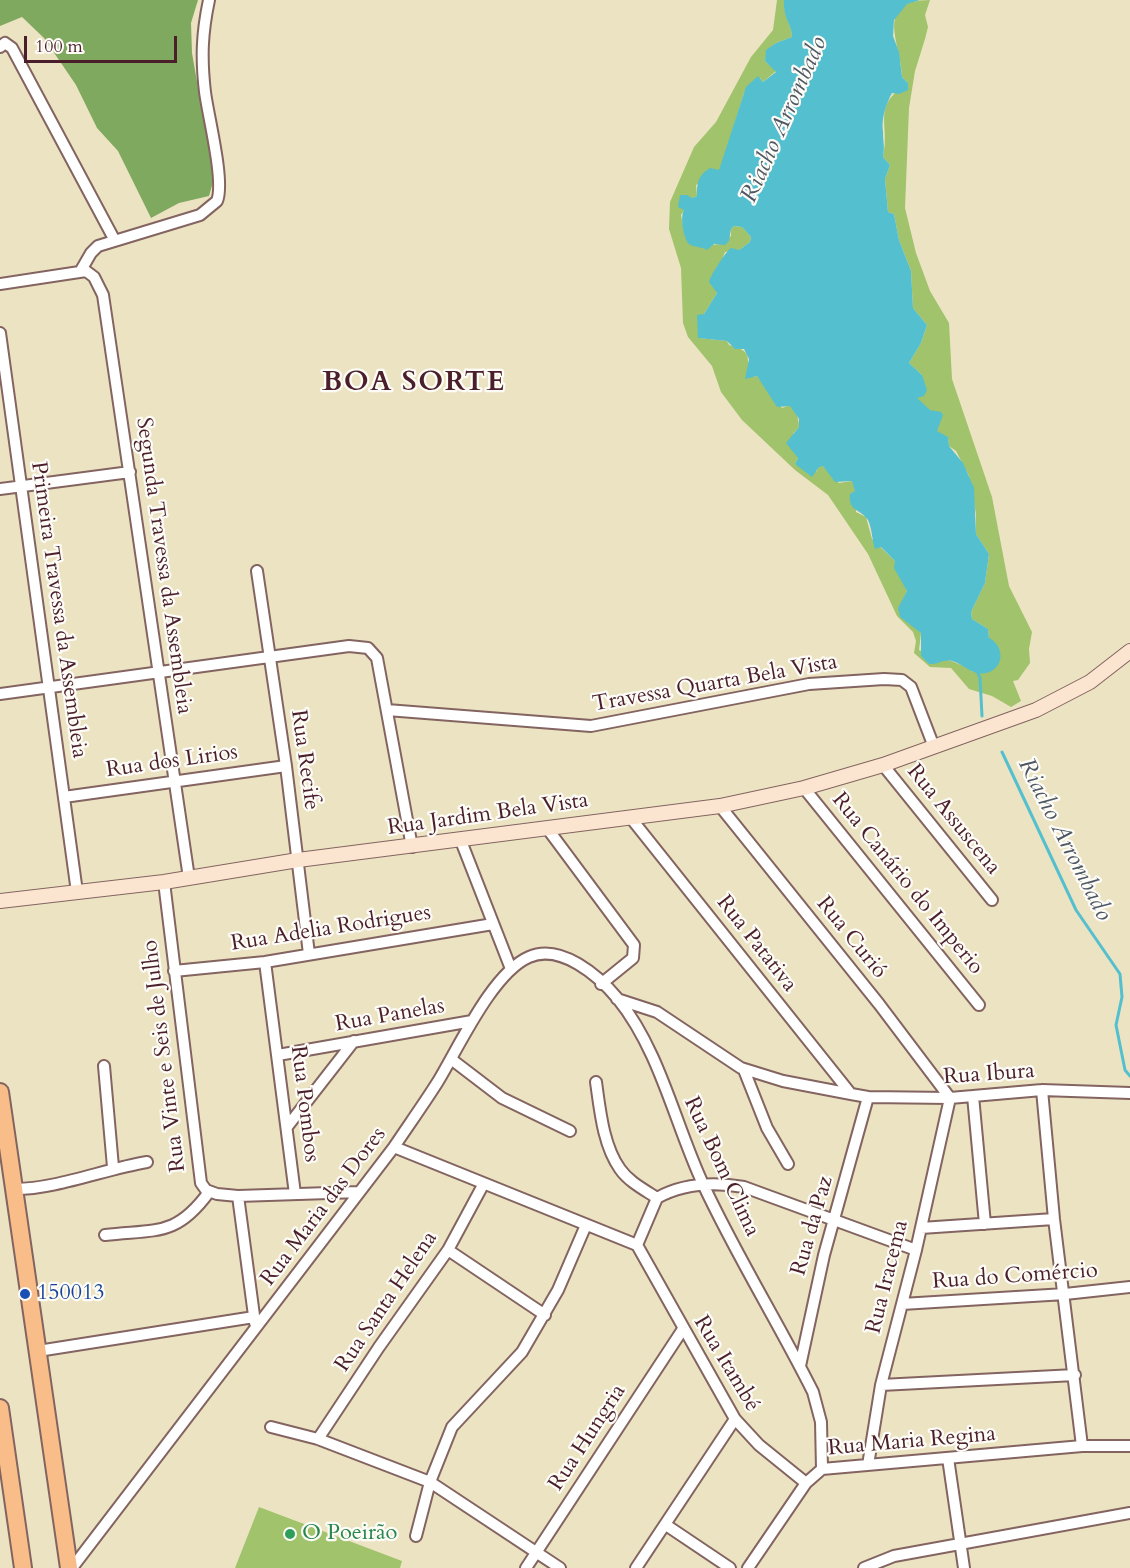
<!DOCTYPE html>
<meta charset="utf-8">
<style>
body{margin:0}
#map{position:relative;width:1130px;height:1568px;overflow:hidden;background:#ece3c3;font-family:Cardo,serif}
canvas{display:block}
.scale{position:absolute;left:24px;top:36px;width:153px;height:27px;box-sizing:border-box;border:3px solid #4a1f2b;border-top:0;padding-left:8px;font-size:18px;line-height:21px;white-space:nowrap;color:#4a1f2b;-webkit-text-stroke:4px #fdfcf7;paint-order:stroke}
</style>
<div id="map">
<canvas width="1130" height="1568"></canvas>
<div class="scale">100 m</div>
</div>
<script>
const context = document.querySelector('canvas').getContext('2d');
context.lineJoin = 'round';
function fillPath(path, color) {
  context.fillStyle = color;
  context.fill(path, 'evenodd');
}
function trace(path, color, width, dash) {
  context.strokeStyle = color;
  context.lineWidth = width;
  context.lineCap = dash ? 'butt' : 'round';
  context.setLineDash(dash || []);
  context.stroke(path);
}
function drawText(font, color, halo, rows, align = 'center') {
  context.font = font + ' Cardo,serif';
  context.lineWidth = 4.5;
  context.setLineDash([]);
  context.textBaseline = 'middle';
  context.strokeStyle = halo;
  context.fillStyle = color;
  for (const [text, x, y, turn = 0] of rows) {
    context.save();
    context.translate(x, y);
    context.rotate((+turn || 0) * Math.PI / 180);
    context.textAlign = isNaN(turn) ? turn : align;
    if (halo) context.strokeText(text, 0, 0);
    context.fillText(text, 0, 0);
    context.restore();
  }
}
fillPath(new Path2D(`
 M 777,0 L 784,0 C 784,19 792,24 792,37 L 776,43 L 767,50 L 765,61 L 776,71 L 763,82 L 760,78 L 744,93 L 722,165 L 719,171 L 696,185 L 697,196 L 692,198 L 681,215 L 685,236 L 697,247 L 720,244 L 731,236 L 731,229 L 734,226 L 742,227 L 751,237 L 750,242 L 739,250 L 725,252 C 720,267 710,276 717,293 L 704,314 L 699,338 L 727,341 L 729,345 C 758,353 742,358 752,377 L 757,376 L 782,408 L 790,405 C 796,412 799,418 799,427 L 793,434 L 798,458 L 795,464 L 816,472 L 819,466 L 823,466 L 839,483 L 852,481 L 855,487 L 856,512 L 866,517 L 872,539 L 895,561 L 907,591 L 899,608 L 921,633 L 919,650 C 936,658 960,661 973,672 L 989,638 L 988,629 L 972,619 L 971,612 L 985,583 L 989,554 L 976,534 L 976,514 L 969,476 L 956,451 L 949,446 L 948,438 L 936,431 L 930,411 L 916,398 L 922,375 L 909,363 L 921,343 L 927,325 L 913,308 L 911,271 L 899,240 L 894,214 L 888,212 L 885,179 L 890,165 L 883,157 C 891,124 870,107 908,83 L 902,77 C 902,45 872,0 930,0 L 925,15 L 928,27 L 925,39 L 915,71 L 909,108 L 905,208 L 916,253 L 930,291 L 949,323 L 952,379 L 992,497 L 1009,586 L 1032,632 L 1029,649 L 1030,663 L 1018,680 L 1013,681 L 1021,701 L 1011,707 L 992,696 L 969,689 L 951,668 L 930,667 L 914,653 L 916,641 L 913,632 L 897,616 L 868,554 L 828,495 L 795,470 L 742,420 L 721,392 L 712,366 L 688,337 L 683,323 L 681,268 L 669,229 L 670,202 L 694,147 L 716,122 L 751,57 L 773,30 Z
 M 259,1507 L 402,1561 L 400,1568 L 235,1568 Z`), '#a0c36c');
fillPath(new Path2D(`
 M 0,0 L 198,0 L 191,23 L 192,53 L 214,179 L 209,196 L 179,203 L 151,218 L 118,151 L 97,128 L 76,85 L 44,38 L 22,17 L 0,26 Z`), '#80a960');
fillPath(new Path2D(`
 M 784,0 L 920,0 L 907,4 L 894,20 L 893,36 L 899,52 L 902,77 L 908,83 L 908,90 L 899,94 L 892,93 C 886,104 881,119 883,132 C 883,142 885,147 883,157 L 890,165 L 885,179 L 888,212 L 894,214 L 899,240 L 911,271 L 913,308 L 927,325 L 921,343 L 909,363 L 922,375 L 927,390 L 924,396 L 917,398 L 930,410 L 941,412 L 943,415 L 937,431 L 948,437 L 949,446 L 963,463 L 974,488 L 976,534 L 989,554 L 985,583 L 971,612 L 972,619 L 988,629 L 989,638 C 995,641 999,646 1000,652 C 1003,666 990,676 977,673 C 968,671 961,663 952,661 C 943,659 938,665 929,664 L 921,656 L 921,633 L 900,617 L 898,608 L 907,591 L 894,568 L 895,561 L 881,547 L 875,549 C 872,540 872,528 868,520 C 860,508 848,512 850,494 L 855,491 L 852,481 L 835,482 L 823,466 L 819,467 L 812,477 L 795,464 L 798,458 L 786,443 L 799,427 L 799,419 L 790,406 L 777,407 L 757,376 L 745,379 L 749,359 L 744,349 L 735,349 L 727,341 L 698,338 L 697,315 L 704,314 L 717,293 L 709,282 C 710,276 726,251 731,248 L 739,250 L 750,242 L 751,237 L 742,227 L 734,226 L 731,229 L 729,241 L 725,245 L 714,244 L 707,250 C 701,246 694,248 689,244 C 683,238 680,216 684,210 L 678,207 L 680,195 L 687,195 L 692,198 L 697,196 C 697,182 698,176 710,168 L 719,170 L 746,87 L 758,76 L 763,82 L 776,72 L 765,61 L 766,50 L 776,43 L 792,37 C 792,24 783,19 784,0 Z`), '#54bfce');
trace(new Path2D(`
 M 977,671 L 980,678 L 982,716
 M 1002,752 L 1076,910 L 1120,974 L 1122,997 L 1116,1025 L 1125,1070 L 1130,1076`), '#54bfce', 3);
const minor = new Path2D(`
 M 0,47 L 5,43 L 12,48 L 114,239
 M 80,272 L 91,253 L 98,246 L 200,215 L 217,201 C 225,181 208,116 205,92 C 201,58 202,33 209,0
 M 0,284 L 86,271 L 94,277 L 103,295 L 189,878
 M 0,333 L 77,892
 M 0,489 L 130,472
 M 257,571 L 286,766 L 309,954
 M 0,694 L 349,646 L 368,648 L 377,658 L 412,847
 M 387,710 L 591,726 L 809,684 L 884,679 L 902,680 L 911,687 L 934,747
 M 883,765 L 992,900
 M 804,788 L 979,1005
 M 64,797 L 286,766
 M 720,806 L 879,1004 L 950,1098 L 916,1250 L 881,1385 L 868,1465
 M 630,817 L 851,1094
 M 547,828 L 634,945 L 633,958 L 601,984
 M 461,841 L 511,969
 M 164,882 L 201,1183 L 206,1190 L 217,1194 L 238,1196 L 359,1192
 M 265,962 L 295,1194
 M 174,971 L 265,962 L 493,924
 M 617,999 L 657,1012 L 741,1068 L 783,1081 L 851,1094 L 868,1097 L 950,1098 L 1042,1090 L 1130,1093
 M 278,1055 L 472,1021
 M 451,1059 L 502,1098 L 570,1131
 M 104,1066 L 113,1167
 M 744,1070 L 767,1128 L 788,1164
 M 596,1082 C 600,1110 603,1145 620,1169 C 629,1182 645,1190 657,1198
 M 1042,1090 L 1054,1219 L 1082,1446
 M 973,1096 L 985,1224
 M 287,1127 L 354,1041
 M 394,1147 L 637,1245
 M 15,1189 C 56,1189 105,1169 147,1162
 M 238,1196 L 255,1323
 M 921,1228 L 1054,1219
 M 105,1235 C 157,1229 176,1237 209,1192
 M 637,1245 L 657,1198 C 684,1183 714,1182 744,1187 L 916,1250
 M 637,1245 L 735,1419 L 759,1445 L 806,1483
 M 448,1250 L 545,1315
 M 902,1304 L 1065,1294 L 1130,1287
 M 38,1351 L 254,1317
 M 800,1366 L 824,1255 L 868,1097
 M 881,1385 L 1075,1375
 M 271,1427 L 318,1439 L 430,1482 L 560,1568
 M 318,1439 L 379,1347 L 448,1250 L 483,1185
 M 948,1458 L 964,1568
 M 666,1525 L 730,1568
 M 416,1536 L 430,1482 L 452,1427 L 522,1352 L 558,1290 L 586,1225
 M 72,1568 L 394,1147 C 408,1126 423,1105 437,1083 C 458,1049 492,973 529,957 C 561,943 599,976 618,999 C 660,1051 675,1124 703,1184 C 736,1255 778,1322 813,1392 L 821,1422 L 822,1469
 M 526,1568 L 683,1329
 M 636,1568 L 735,1419
 M 748,1568 L 806,1483 L 822,1469 L 1082,1446 L 1130,1446
 M 864,1568 L 894,1556 L 1130,1513`);
const secondary = new Path2D(`
 M 0,901 L 164,882 L 298,860 L 720,806 L 804,788 L 883,765 L 1036,710 L 1090,682 L 1130,651`);
const trunk = new Path2D(`
 M 0,1092 L 69,1568
 M 0,1408 L 23,1568`);
trace(minor, '#836460', 14);
trace(secondary, '#836460', 16);
trace(trunk, '#836460', 20);
trace(minor, '#fff', 10);
trace(secondary, '#fce5d0', 14);
trace(trunk, '#f8bd89', 16);
for (const [x, y, r, color] of [
 [25,1294,6,"#1a4fb4"],
 [290,1534,6,"#2e9e5b"]
]) {
  const dot = new Path2D();
  dot.arc(x, y, r, 0, 2 * Math.PI);
  context.fillStyle = color;
  context.fill(dot);
  trace(dot, '#fdfcf7', 2);
}
drawText('22px', '#4a1f2b', '#fdfcf7', [
 ["Segunda Travessa da Assembleia",163,566,82],
 ["Primeira Travessa da Assembleia",58,610,82],
 ["Travessa Quarta Bela Vista",715,684,-10],
 ["Rua Recife",304,760,82],
 ["Rua dos Lirios",172,762,-8],
 ["Rua Jardim Bela Vista",488,815,-8],
 ["Rua Assuscena",953,820,51],
 ["Rua Canário do Imperio",907,884,51],
 ["Rua Adelia Rodrigues",331,929,-9],
 ["Rua Curió",851,938,51],
 ["Rua Patativa",756,944,52],
 ["Rua Panelas",390,1016,-10],
 ["Rua Vinte e Seis de Julho",165,1056,-97],
 ["Rua Ibura",989,1075,-4],
 ["Rua Pombos",304,1104,83],
 ["Rua Bom Clima",721,1167,65],
 ["Rua Maria das Dores",324,1207,-53],
 ["Rua da Paz",813,1226,-74],
 ["Rua Iracema",888,1277,-76],
 ["Rua do Comércio",1015,1277,-4],
 ["Rua Santa Helena",387,1302,-56],
 ["Rua Itambé",726,1364,59],
 ["Rua Hungria",588,1438,-57],
 ["Rua Maria Regina",912,1442,-5]
]);
drawText('22px', '#164399', '#fdfcf7', [
 ["150013",37,1294]
], 'left');
drawText('22px', '#27864d', '#fdfcf7', [
 ["O Poeirão",302,1534]
], 'left');
drawText('italic 24px', '#4e5764', '#fdfcf7', [
 ["Riacho Arrombado",785,120,-66],
 ["Riacho Arrombado",1064,840,63]
]);
context.letterSpacing = '1.5px';
drawText('bold 28px', '#4a1f2b', '#fdfcf7', [
 ["BOA SORTE",414,384]
]);
context.letterSpacing = '0px';
</script>
